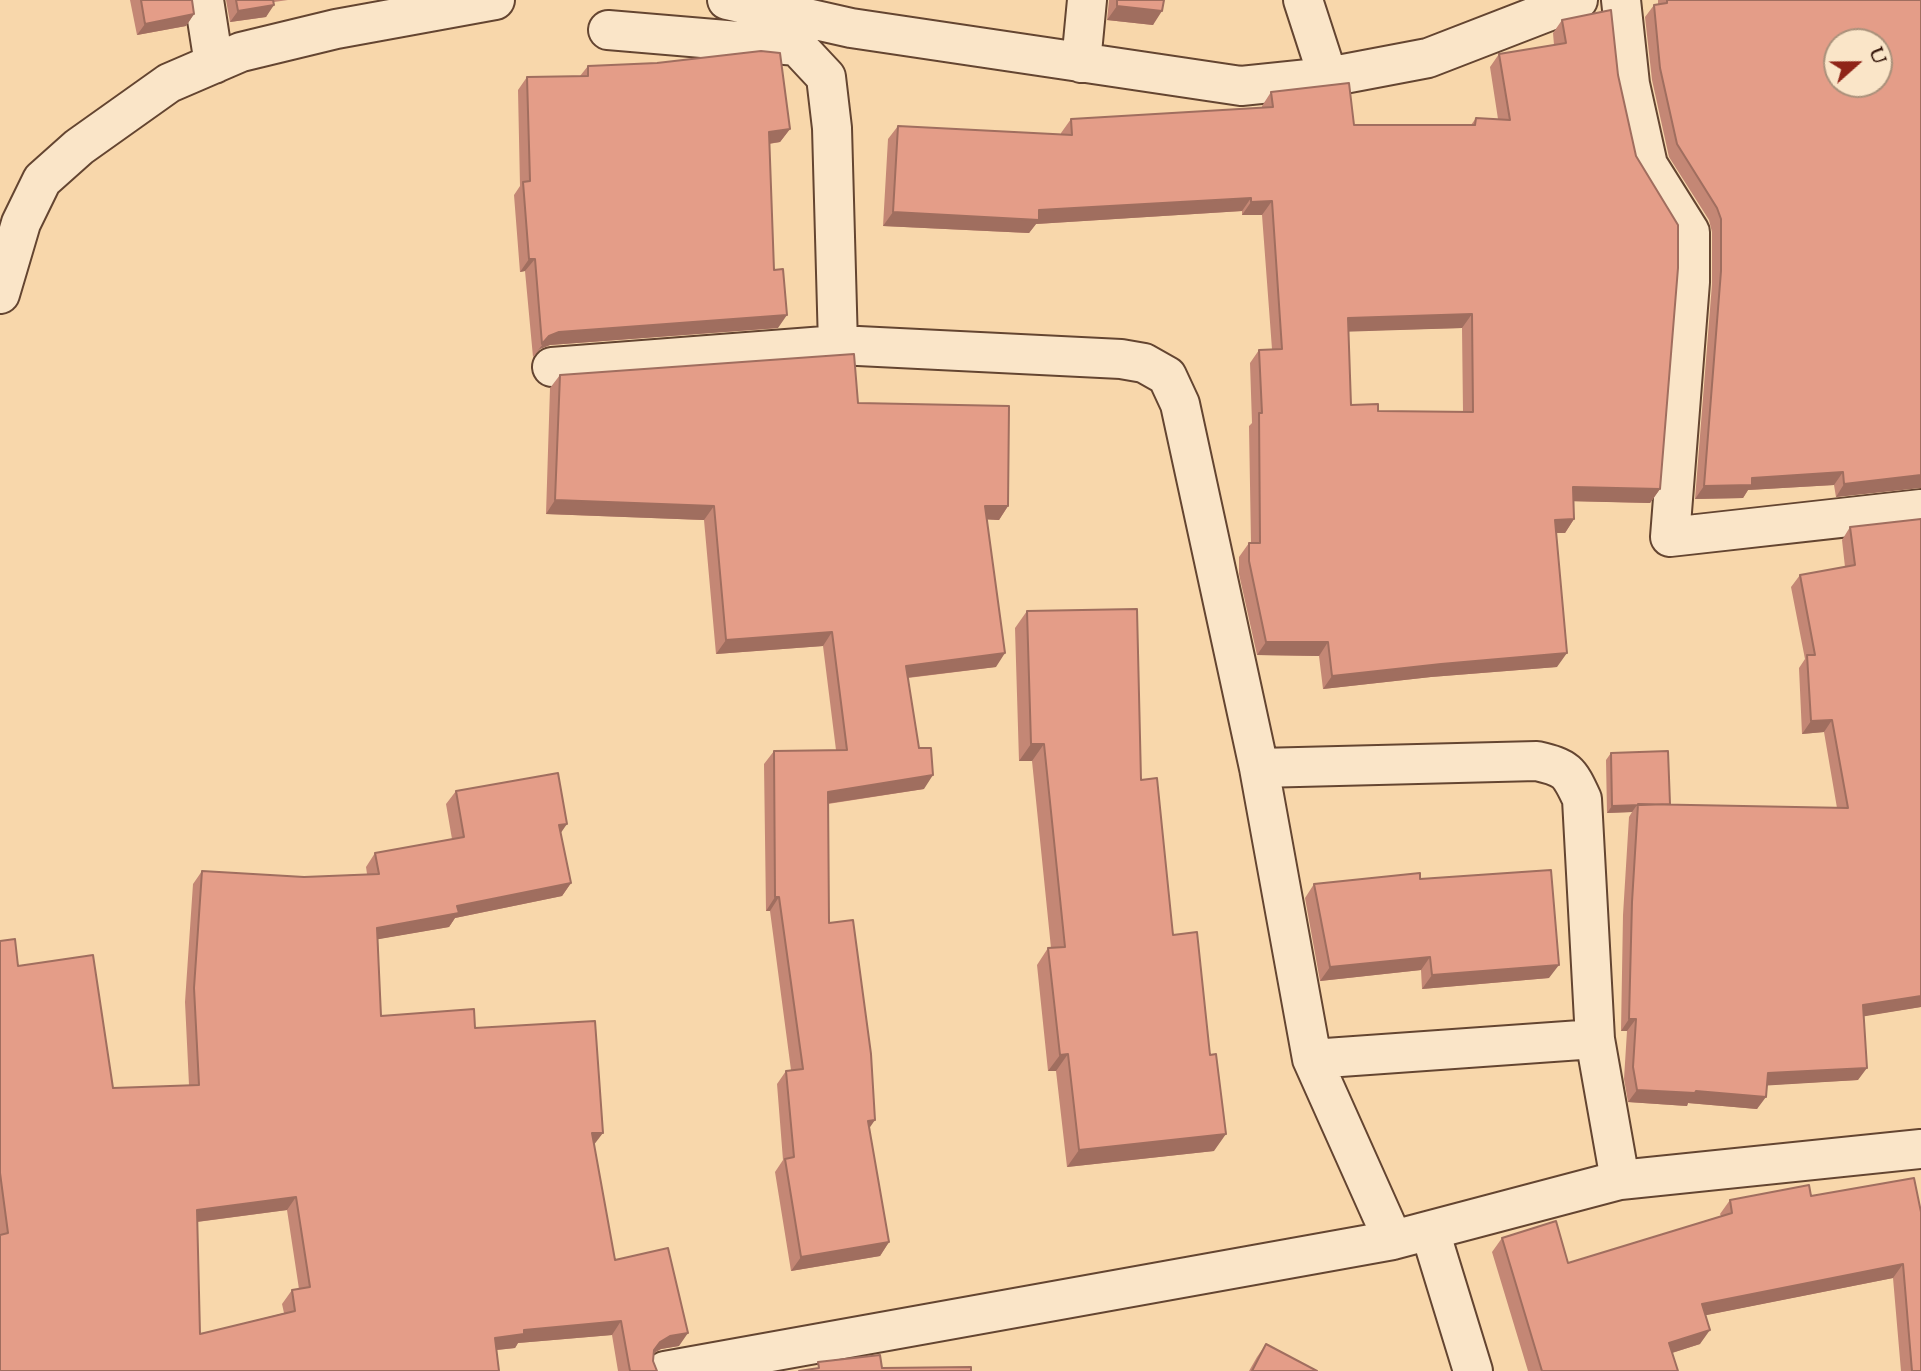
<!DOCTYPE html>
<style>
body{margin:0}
#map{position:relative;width:1921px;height:1371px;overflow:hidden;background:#f8d7ab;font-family:"Sorts Mill Goudy",serif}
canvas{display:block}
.north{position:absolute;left:1823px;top:28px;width:70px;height:70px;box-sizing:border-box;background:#fae5c8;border:2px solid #aa917b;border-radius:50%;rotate:69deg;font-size:19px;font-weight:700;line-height:28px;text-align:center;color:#331408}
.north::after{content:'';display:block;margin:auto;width:24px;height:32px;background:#8f2418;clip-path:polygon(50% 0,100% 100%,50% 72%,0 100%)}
</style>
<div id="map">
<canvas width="1921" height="1371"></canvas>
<div class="north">U</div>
</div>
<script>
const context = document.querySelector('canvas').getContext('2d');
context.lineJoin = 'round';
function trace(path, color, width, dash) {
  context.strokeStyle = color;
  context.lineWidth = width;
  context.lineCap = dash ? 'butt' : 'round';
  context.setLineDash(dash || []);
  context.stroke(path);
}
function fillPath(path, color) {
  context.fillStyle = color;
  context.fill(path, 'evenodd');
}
const street = new Path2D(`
 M 204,0 L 214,64
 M 727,0 L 851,28 L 1241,86 L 1328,77 L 1428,58 L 1578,0
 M 1303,0 L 1328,77
 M 1621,0 L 1630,84 L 1648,165 L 1690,232 L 1690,282 L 1670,537 L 1921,509
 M 608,30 L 797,46 L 826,77 L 832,128 L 838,345
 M 1081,63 L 1087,0
 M 0,294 L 21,223 L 42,180 L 79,147 L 169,83 L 241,52 L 336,29 L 495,0
 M 552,367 L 838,345 L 1121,359 L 1144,363 L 1167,376 L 1180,404 L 1259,768 L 1312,1059 L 1393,1240
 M 1259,768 L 1537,761 C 1567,768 1569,771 1582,799 L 1595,1039 L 1620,1180
 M 1312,1059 L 1595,1039
 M 1430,1231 L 1473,1371
 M 665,1371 L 1393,1240 L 1620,1180 L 1921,1149`);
trace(street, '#644531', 42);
trace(street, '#fae5c8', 38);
fillPath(new Path2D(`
 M 130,0 L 192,0 L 194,14 L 186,26 L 137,35 Z
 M 226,0 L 288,0 L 274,2 L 266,17 L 230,22 Z
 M 1109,0 L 1164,0 L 1153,25 L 1107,20 Z
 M 1658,0 L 1921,0 L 1919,487 L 1836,497 L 1834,485 L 1748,490 L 1743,498 L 1695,499 L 1712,284 L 1712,232 L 1709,220 L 1669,157 L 1652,80 L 1645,17 L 1654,5 L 1658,4 Z
 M 1562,20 L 1660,489 L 1650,503 L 1573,501 L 1574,519 L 1565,533 L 1556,533 L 1557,667 L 1431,677 L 1323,689 L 1319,656 L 1257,655 L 1239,574 L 1239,557 L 1249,543 L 1251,543 L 1249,426 L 1252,423 L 1250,363 L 1259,350 L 1272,349 L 1262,215 L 1242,215 L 1242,211 L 1036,224 L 1029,233 L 883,226 L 888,139 L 898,126 L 1061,135 L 1061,133 L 1071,119 L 1262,108 L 1262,106 L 1271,92 L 1354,125 L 1471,125 L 1476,118 L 1498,119 L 1490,67 L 1499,54 L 1554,45 L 1553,33 ZM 1462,328 L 1463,412 L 1378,411 L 1351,405 L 1348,331 Z
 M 588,66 L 790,129 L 780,142 L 769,144 L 774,270 L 778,328 L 550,345 L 540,349 L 533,357 L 525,271 L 520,272 L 514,195 L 520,186 L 518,90 L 527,77 L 580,76 Z
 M 560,375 L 858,403 L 1008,506 L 999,520 L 987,519 L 996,667 L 908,678 L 924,789 L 828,804 L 829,923 L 869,1129 L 889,1242 L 880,1256 L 791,1271 L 775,1172 L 783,1160 L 777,1084 L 786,1071 L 791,1070 L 770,911 L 766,911 L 764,764 L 774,751 L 836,750 L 823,646 L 716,654 L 704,520 L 546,514 L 550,388 Z
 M 1850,527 L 1921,1007 L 1863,1016 L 1858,1080 L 1767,1085 L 1757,1109 L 1688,1103 L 1687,1106 L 1628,1102 L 1624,1079 L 1627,1031 L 1621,1031 L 1623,915 L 1629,817 L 1632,812 L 1607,813 L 1606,760 L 1611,753 L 1669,805 L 1837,808 L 1824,732 L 1802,734 L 1799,668 L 1805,659 L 1791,587 L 1800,575 L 1845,567 L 1842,540 Z
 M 1027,611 L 1141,780 L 1173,935 L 1214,1151 L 1067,1167 L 1056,1071 L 1048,1071 L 1037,965 L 1048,948 L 1051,948 L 1032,761 L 1019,761 L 1015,628 Z
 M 456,791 L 560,833 L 571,883 L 562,896 L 455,918 L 449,927 L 378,939 L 381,1016 L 475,1028 L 594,1145 L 615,1260 L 679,1346 L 661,1349 L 654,1353 L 653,1361 L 657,1371 L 618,1371 L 612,1335 L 518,1343 L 515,1348 L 497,1350 L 0,1371 L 0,941 L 18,966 L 113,1088 L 189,1085 L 185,1002 L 193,884 L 202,871 L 304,877 L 367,874 L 366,867 L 375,853 L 452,839 L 446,804 ZM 287,1210 L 299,1289 L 292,1290 L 282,1304 L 284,1313 L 200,1334 L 197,1222 Z
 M 1420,879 L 1549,978 L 1422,989 L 1421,970 L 1320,981 L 1305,898 L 1314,884 Z
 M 1811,1196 L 1921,1212 L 1921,1371 L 1901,1371 L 1893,1278 L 1706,1315 L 1700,1344 L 1672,1353 L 1678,1371 L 1528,1371 L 1492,1252 L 1502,1238 L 1568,1263 L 1721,1216 L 1720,1214 L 1730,1200 Z
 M 1266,1344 L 1317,1371 L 1249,1371 L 1257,1357 Z`), '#c48775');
fillPath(new Path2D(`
 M 274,5 L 266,17 L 230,22 L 238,11 Z
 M 1117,6 L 1162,11 L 1153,25 L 1107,20 Z
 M 194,14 L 186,26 L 137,35 L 145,24 Z
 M 790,129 L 780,142 L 760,145 L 769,132 Z
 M 1251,198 L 1242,211 L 1036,224 L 1029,233 L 883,226 L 893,212 L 1039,210 Z
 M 1272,201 L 1262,215 L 1242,215 L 1251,202 Z
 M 529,259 L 535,259 L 525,271 L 520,272 Z
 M 1472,314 L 1462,328 L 1338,332 L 1348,318 Z
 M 787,315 L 778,328 L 550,345 L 540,349 L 533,357 L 549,336 L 559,332 Z
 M 1843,472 L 1834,485 L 1748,490 L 1743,498 L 1695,499 L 1704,486 L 1752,478 Z
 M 1921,475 L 1921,488 L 1836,497 L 1844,484 Z
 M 1573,487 L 1660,489 L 1650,503 L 1563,501 Z
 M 555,500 L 714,506 L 704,520 L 546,514 Z
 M 985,506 L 1008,506 L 999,520 L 976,519 Z
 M 1574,519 L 1565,533 L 1545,533 L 1555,520 Z
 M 832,632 L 823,646 L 716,654 L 726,640 Z
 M 1266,642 L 1328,642 L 1319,656 L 1257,655 Z
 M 1005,653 L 996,667 L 896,679 L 906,666 Z
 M 1567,653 L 1557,667 L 1431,677 L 1323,689 L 1332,676 L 1441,664 Z
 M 1832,720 L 1824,732 L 1802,734 L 1811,721 Z
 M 1031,744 L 1044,744 L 1032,761 L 1019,761 Z
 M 933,775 L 924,789 L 818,805 L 828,792 Z
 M 1637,805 L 1632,812 L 1607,813 L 1612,806 Z
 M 567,824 L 558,837 L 559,825 Z
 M 571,883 L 562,896 L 455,918 L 449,927 L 368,941 L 377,928 L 457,906 Z
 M 775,897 L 779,897 L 770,911 L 766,911 Z
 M 1430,957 L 1421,970 L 1320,981 L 1330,967 Z
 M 1559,965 L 1549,978 L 1422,989 L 1432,975 Z
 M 1921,996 L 1921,1007 L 1854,1018 L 1863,1005 Z
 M 1629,1019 L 1636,1019 L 1627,1031 L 1621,1031 Z
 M 1068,1054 L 1056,1071 L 1048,1071 L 1060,1055 Z
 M 1867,1068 L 1858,1080 L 1759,1086 L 1768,1073 Z
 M 1637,1090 L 1696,1091 L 1766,1097 L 1757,1109 L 1688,1103 L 1687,1106 L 1628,1102 Z
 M 875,1120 L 866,1133 L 868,1121 Z
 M 592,1133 L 603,1133 L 593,1146 Z
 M 1226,1134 L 1214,1151 L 1067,1167 L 1079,1150 Z
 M 296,1197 L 287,1210 L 188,1223 L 197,1210 Z
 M 889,1242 L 880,1256 L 791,1271 L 801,1257 Z
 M 1903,1264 L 1893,1278 L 1692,1318 L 1702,1304 Z
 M 621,1321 L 612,1335 L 518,1343 L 515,1348 L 486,1351 L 495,1338 L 524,1330 Z
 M 1710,1330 L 1700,1344 L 1659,1357 L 1669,1343 Z
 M 688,1333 L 679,1346 L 661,1349 L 650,1355 L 660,1342 L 670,1336 Z`), '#a06e5f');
const building = new Path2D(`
 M 141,0 L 192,0 L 194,14 L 145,24 Z
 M 236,0 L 273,0 L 274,5 L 238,11 Z
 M 1117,0 L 1164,0 L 1162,11 L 1117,6 Z
 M 1667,0 L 1921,0 L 1921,475 L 1844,484 L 1843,472 L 1752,478 L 1752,485 L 1704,486 L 1721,271 L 1721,219 L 1717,208 L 1677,144 L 1660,68 L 1654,5 L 1667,3 ZM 1837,42 L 1879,42 L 1879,84 L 1837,84 Z
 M 1611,10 L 1618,75 L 1636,156 L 1678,225 L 1678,268 L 1660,489 L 1573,487 L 1574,519 L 1555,520 L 1567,653 L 1441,664 L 1332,676 L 1328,642 L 1266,642 L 1249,561 L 1249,543 L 1260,543 L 1259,413 L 1262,413 L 1259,350 L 1282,349 L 1272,201 L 1251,202 L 1251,198 L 1039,210 L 1039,220 L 893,212 L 898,126 L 1072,135 L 1071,119 L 1273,107 L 1271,92 L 1349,83 L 1354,125 L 1475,125 L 1476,118 L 1510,120 L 1499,54 L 1566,43 L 1562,20 ZM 1472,314 L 1473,412 L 1378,411 L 1378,404 L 1351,405 L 1348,318 Z
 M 761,51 L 780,53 L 790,129 L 769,132 L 774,270 L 783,269 L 787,315 L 559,332 L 549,336 L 542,344 L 535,259 L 529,259 L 523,182 L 530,181 L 527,77 L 588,76 L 588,66 L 657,63 Z
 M 854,354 L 858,403 L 1009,406 L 1008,506 L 985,506 L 1005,653 L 906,666 L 919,748 L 931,748 L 933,775 L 828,792 L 829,923 L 853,920 L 871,1054 L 875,1120 L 868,1121 L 889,1242 L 801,1257 L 785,1159 L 794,1157 L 786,1071 L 803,1069 L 779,897 L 775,897 L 774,751 L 847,750 L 832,632 L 726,640 L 714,506 L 555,500 L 560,375 Z
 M 1921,519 L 1921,996 L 1863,1005 L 1867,1068 L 1768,1073 L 1766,1097 L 1696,1091 L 1695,1093 L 1637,1090 L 1633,1067 L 1636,1019 L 1629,1019 L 1632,902 L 1638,804 L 1848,808 L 1832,720 L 1811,721 L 1807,655 L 1815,655 L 1800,575 L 1855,565 L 1850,527 Z
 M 1137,609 L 1141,780 L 1157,778 L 1173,935 L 1197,932 L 1210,1055 L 1216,1054 L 1226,1134 L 1079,1150 L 1068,1054 L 1060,1055 L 1048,948 L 1065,947 L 1044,744 L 1031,744 L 1027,611 Z
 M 1668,751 L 1670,804 L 1612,806 L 1611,753 Z
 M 558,773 L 567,824 L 559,825 L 571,883 L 457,906 L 459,913 L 377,928 L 381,1016 L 474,1009 L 475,1028 L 595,1021 L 603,1133 L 592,1133 L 615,1260 L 668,1248 L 688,1333 L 670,1336 L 660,1342 L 654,1350 L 653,1361 L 657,1371 L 630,1371 L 621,1321 L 524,1330 L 524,1334 L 495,1338 L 499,1371 L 0,1371 L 0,1235 L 8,1233 L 0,1173 L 0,941 L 15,939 L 18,966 L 93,955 L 113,1088 L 199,1085 L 194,988 L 202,871 L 304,877 L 379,874 L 375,853 L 464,837 L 456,791 ZM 296,1197 L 310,1287 L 292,1290 L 295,1311 L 200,1334 L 197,1210 Z
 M 1551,870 L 1559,965 L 1432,975 L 1430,957 L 1330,967 L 1314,884 L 1420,873 L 1420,879 Z
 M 1914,1178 L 1921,1212 L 1921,1371 L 1912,1371 L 1903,1264 L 1702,1304 L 1710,1330 L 1669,1343 L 1678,1371 L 1542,1371 L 1502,1238 L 1556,1221 L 1568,1263 L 1732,1213 L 1730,1200 L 1809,1185 L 1811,1196 Z
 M 1266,1344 L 1317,1371 L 1252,1371 Z
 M 880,1355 L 882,1368 L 971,1367 L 971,1371 L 799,1371 L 819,1368 L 818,1362 Z`);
fillPath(building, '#e49d88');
trace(building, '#a06e5f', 2);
</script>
